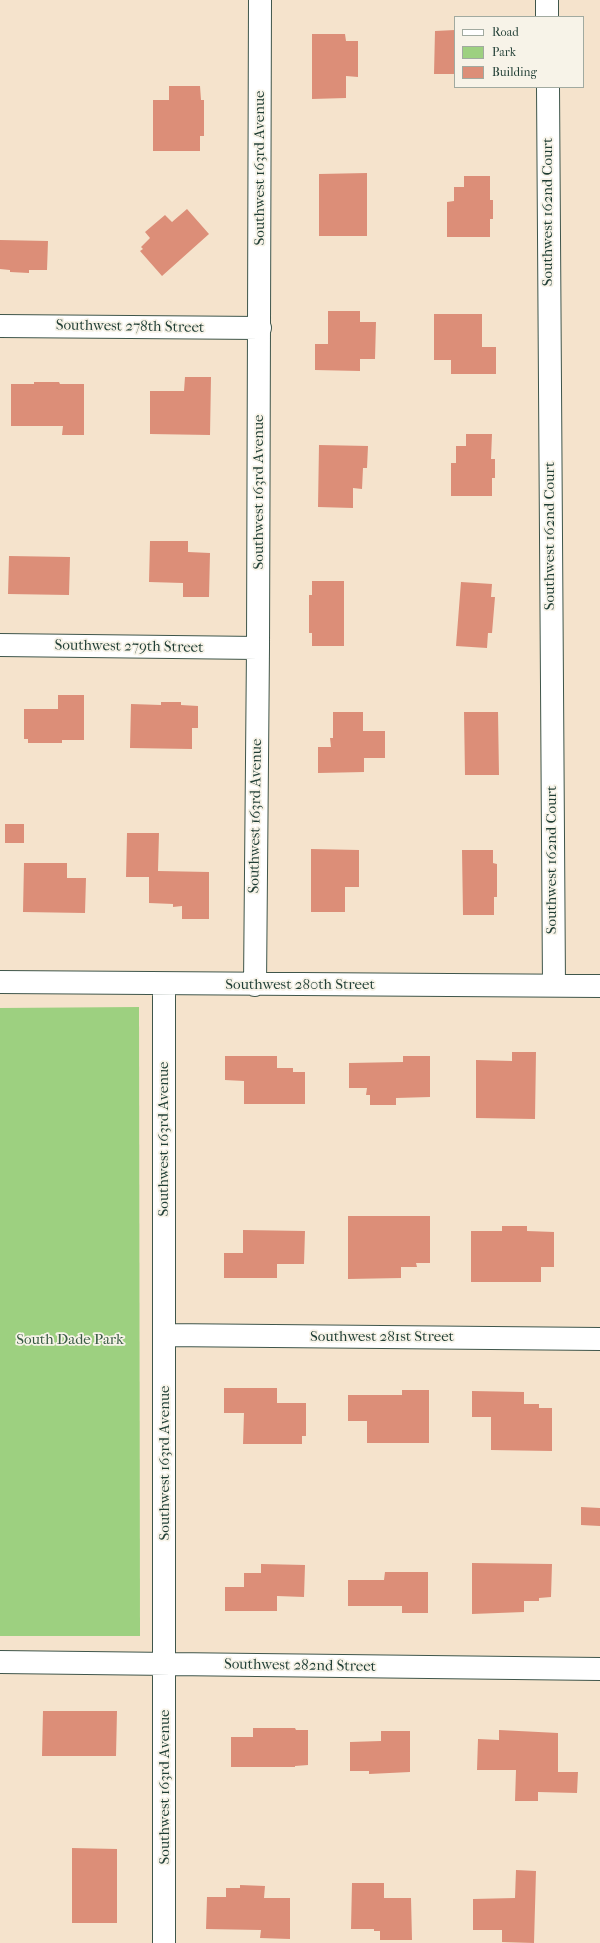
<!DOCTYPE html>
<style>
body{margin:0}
#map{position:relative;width:600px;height:1943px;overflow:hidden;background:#f5e3cc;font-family:"IM FELL French Canon",serif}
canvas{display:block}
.legend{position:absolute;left:454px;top:16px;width:130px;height:72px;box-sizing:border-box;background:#f7f3e8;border:1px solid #a1aaa0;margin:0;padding:5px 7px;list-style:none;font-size:12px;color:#1f3d34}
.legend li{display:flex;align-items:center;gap:8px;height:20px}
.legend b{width:20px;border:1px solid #a1aaa0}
</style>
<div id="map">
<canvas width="600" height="1943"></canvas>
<ul class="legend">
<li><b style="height:5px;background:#fff"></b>Road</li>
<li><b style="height:11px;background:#9dd080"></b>Park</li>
<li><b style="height:11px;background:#dc8e78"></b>Building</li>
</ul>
</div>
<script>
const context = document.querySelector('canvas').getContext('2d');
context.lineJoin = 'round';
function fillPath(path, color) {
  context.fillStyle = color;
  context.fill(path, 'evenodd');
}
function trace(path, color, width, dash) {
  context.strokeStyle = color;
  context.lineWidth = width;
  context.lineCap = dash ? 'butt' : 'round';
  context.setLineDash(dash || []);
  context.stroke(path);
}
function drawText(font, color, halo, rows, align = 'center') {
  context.font = font + ' "IM FELL French Canon",serif';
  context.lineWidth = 3.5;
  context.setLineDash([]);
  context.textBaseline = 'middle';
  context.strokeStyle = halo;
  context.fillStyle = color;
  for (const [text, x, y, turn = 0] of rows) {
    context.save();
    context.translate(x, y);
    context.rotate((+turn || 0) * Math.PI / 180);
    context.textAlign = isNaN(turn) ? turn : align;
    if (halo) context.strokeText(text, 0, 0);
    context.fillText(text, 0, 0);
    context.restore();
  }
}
fillPath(new Path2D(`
 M 139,1007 L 140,1636 L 0,1636 L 0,1008 Z`), '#9dd080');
fillPath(new Path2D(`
 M 455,30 L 455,74 L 434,74 L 435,31 Z
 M 312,34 L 345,34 L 346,41 L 358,41 L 358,77 L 346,76 L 346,98 L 312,99 Z
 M 169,86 L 200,86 L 201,100 L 204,100 L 204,136 L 200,136 L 200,151 L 153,151 L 153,100 L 169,100 Z
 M 367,173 L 367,236 L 319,236 L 319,174 Z
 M 464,176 L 490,176 L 490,200 L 493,200 L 493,219 L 490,219 L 490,237 L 447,237 L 447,202 L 454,201 L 454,187 L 464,187 Z
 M 187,209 L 209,234 L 162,276 L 140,251 L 143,249 L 141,247 L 150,238 L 145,232 L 165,215 L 172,222 Z
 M 0,240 L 48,241 L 47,270 L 29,270 L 29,273 L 10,272 L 10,270 L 0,269 Z
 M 328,311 L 360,311 L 360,322 L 376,322 L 375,359 L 360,359 L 360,371 L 315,370 L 315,344 L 328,344 Z
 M 434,314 L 482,314 L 482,347 L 496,347 L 496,374 L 451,374 L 451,360 L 434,360 Z
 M 185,377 L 211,377 L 210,435 L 150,434 L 150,391 L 184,391 Z
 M 34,382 L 59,382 L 60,384 L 84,384 L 84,435 L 62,435 L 63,426 L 11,426 L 11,384 L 34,384 Z
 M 466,434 L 492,434 L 491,459 L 495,459 L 495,478 L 492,478 L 492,496 L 451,496 L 451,463 L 456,463 L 456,446 L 466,446 Z
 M 319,445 L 368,446 L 367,468 L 363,468 L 362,489 L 353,488 L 353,508 L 318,507 Z
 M 150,541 L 188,541 L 188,552 L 210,553 L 209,597 L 183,597 L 183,583 L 149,582 Z
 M 9,556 L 70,557 L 69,595 L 8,594 Z
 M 312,581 L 344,581 L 344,646 L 312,646 L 312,633 L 309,633 L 309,595 L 312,595 Z
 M 461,582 L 492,584 L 491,597 L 495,597 L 492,633 L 488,633 L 487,648 L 456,646 Z
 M 58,695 L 84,695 L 84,740 L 62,740 L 62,743 L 28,743 L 28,739 L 24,739 L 24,709 L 58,709 Z
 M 161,702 L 181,702 L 181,705 L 198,706 L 198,728 L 192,728 L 192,749 L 130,748 L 131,704 L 161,705 Z
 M 333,712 L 363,712 L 363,731 L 385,731 L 385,758 L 364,758 L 364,772 L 318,773 L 318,747 L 331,747 L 330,738 L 333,738 Z
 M 464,712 L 498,712 L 499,775 L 465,775 Z
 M 5,824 L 24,824 L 24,843 L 5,843 Z
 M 127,833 L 159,833 L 158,871 L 209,872 L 209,919 L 182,919 L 182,906 L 173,907 L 173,904 L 149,903 L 149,877 L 126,877 Z
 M 311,849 L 359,850 L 359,887 L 345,887 L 345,912 L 311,912 Z
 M 462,850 L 493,850 L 493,863 L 497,864 L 497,897 L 494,897 L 494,915 L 463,915 Z
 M 24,863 L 67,863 L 67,878 L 86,878 L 85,913 L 23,912 Z
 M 512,1052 L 536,1052 L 535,1119 L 476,1118 L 476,1060 L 512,1061 Z
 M 225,1056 L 277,1056 L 277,1068 L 293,1068 L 293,1072 L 305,1072 L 305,1104 L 244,1104 L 244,1081 L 225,1080 Z
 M 403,1056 L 430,1056 L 430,1097 L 396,1098 L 396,1105 L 370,1105 L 370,1095 L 366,1095 L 367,1088 L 349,1088 L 349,1063 L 403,1062 Z
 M 348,1216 L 430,1216 L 430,1263 L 416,1263 L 417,1267 L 401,1267 L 401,1278 L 348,1279 Z
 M 502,1226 L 527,1226 L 527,1231 L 554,1232 L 554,1267 L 541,1267 L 541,1282 L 471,1282 L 471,1231 L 502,1231 Z
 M 243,1230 L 305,1231 L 304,1264 L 277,1264 L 277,1278 L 224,1278 L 224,1253 L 243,1253 Z
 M 224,1388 L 277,1388 L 277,1403 L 306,1403 L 306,1436 L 302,1436 L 302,1444 L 243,1444 L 244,1413 L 224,1413 Z
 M 402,1390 L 429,1390 L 429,1443 L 367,1443 L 367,1421 L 348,1421 L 348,1395 L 402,1395 Z
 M 472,1391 L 524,1392 L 524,1404 L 539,1404 L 539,1408 L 552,1408 L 552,1451 L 491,1450 L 491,1417 L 472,1417 Z
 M 581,1507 L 600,1508 L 600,1526 L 581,1525 Z
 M 472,1563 L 552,1564 L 551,1597 L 539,1598 L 539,1601 L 524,1601 L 524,1612 L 472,1614 Z
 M 261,1564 L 305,1565 L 304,1597 L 277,1596 L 277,1611 L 225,1611 L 225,1587 L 244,1587 L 244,1573 L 261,1573 Z
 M 385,1572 L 428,1572 L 428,1613 L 402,1613 L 402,1606 L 348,1606 L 348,1580 L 384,1580 Z
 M 43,1711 L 117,1711 L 116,1756 L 42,1756 Z
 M 253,1728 L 295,1728 L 296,1730 L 308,1730 L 308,1765 L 295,1766 L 295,1767 L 231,1767 L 231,1737 L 253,1737 Z
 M 499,1730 L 558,1733 L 558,1772 L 578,1772 L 577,1793 L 538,1792 L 538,1801 L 515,1801 L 516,1770 L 477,1770 L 478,1739 L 499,1740 Z
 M 381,1731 L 410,1731 L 410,1772 L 369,1774 L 369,1771 L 350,1771 L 350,1742 L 381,1741 Z
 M 72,1848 L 117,1849 L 117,1923 L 72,1923 Z
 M 516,1870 L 536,1871 L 534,1943 L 502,1942 L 502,1930 L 473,1930 L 473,1899 L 515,1898 Z
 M 352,1883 L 384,1883 L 384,1898 L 411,1898 L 412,1940 L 380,1940 L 380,1931 L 374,1931 L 374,1929 L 351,1929 Z
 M 240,1885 L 265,1886 L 264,1898 L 290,1898 L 290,1939 L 260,1938 L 261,1930 L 206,1929 L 207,1897 L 226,1897 L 226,1888 L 240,1888 Z`), '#dc8e78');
const minor = new Path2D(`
 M 547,0 L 547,17
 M 548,87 L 554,985
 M 0,326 L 260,328
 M 0,645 L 258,648
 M 0,982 L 600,986
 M 255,985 L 258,648 L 260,0
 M 164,1335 L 600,1339
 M 0,1662 L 600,1669
 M 164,1943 L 164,984`);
trace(minor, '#3f564b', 24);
trace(minor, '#fff', 22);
drawText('15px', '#1f3d34', '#f7f3e8', [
 ["Southwest 163rd Avenue",260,168,-90],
 ["Southwest 162nd Court",548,212,-90],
 ["Southwest 278th Street",130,327,1],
 ["Southwest 163rd Avenue",259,492,-90],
 ["Southwest 162nd Court",550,536,-90],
 ["Southwest 279th Street",129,647,1],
 ["Southwest 163rd Avenue",256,816,-89],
 ["Southwest 162nd Court",552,860,-90],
 ["Southwest 280th Street",300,985],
 ["Southwest 163rd Avenue",164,1139,-90],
 ["Southwest 281st Street",382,1337],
 ["Southwest 163rd Avenue",165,1463,-90],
 ["Southwest 282nd Street",300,1666,1],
 ["Southwest 163rd Avenue",165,1787,-90]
]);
drawText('15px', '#385a43', '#f7f3e8', [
 ["South Dade Park",70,1340]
]);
</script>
